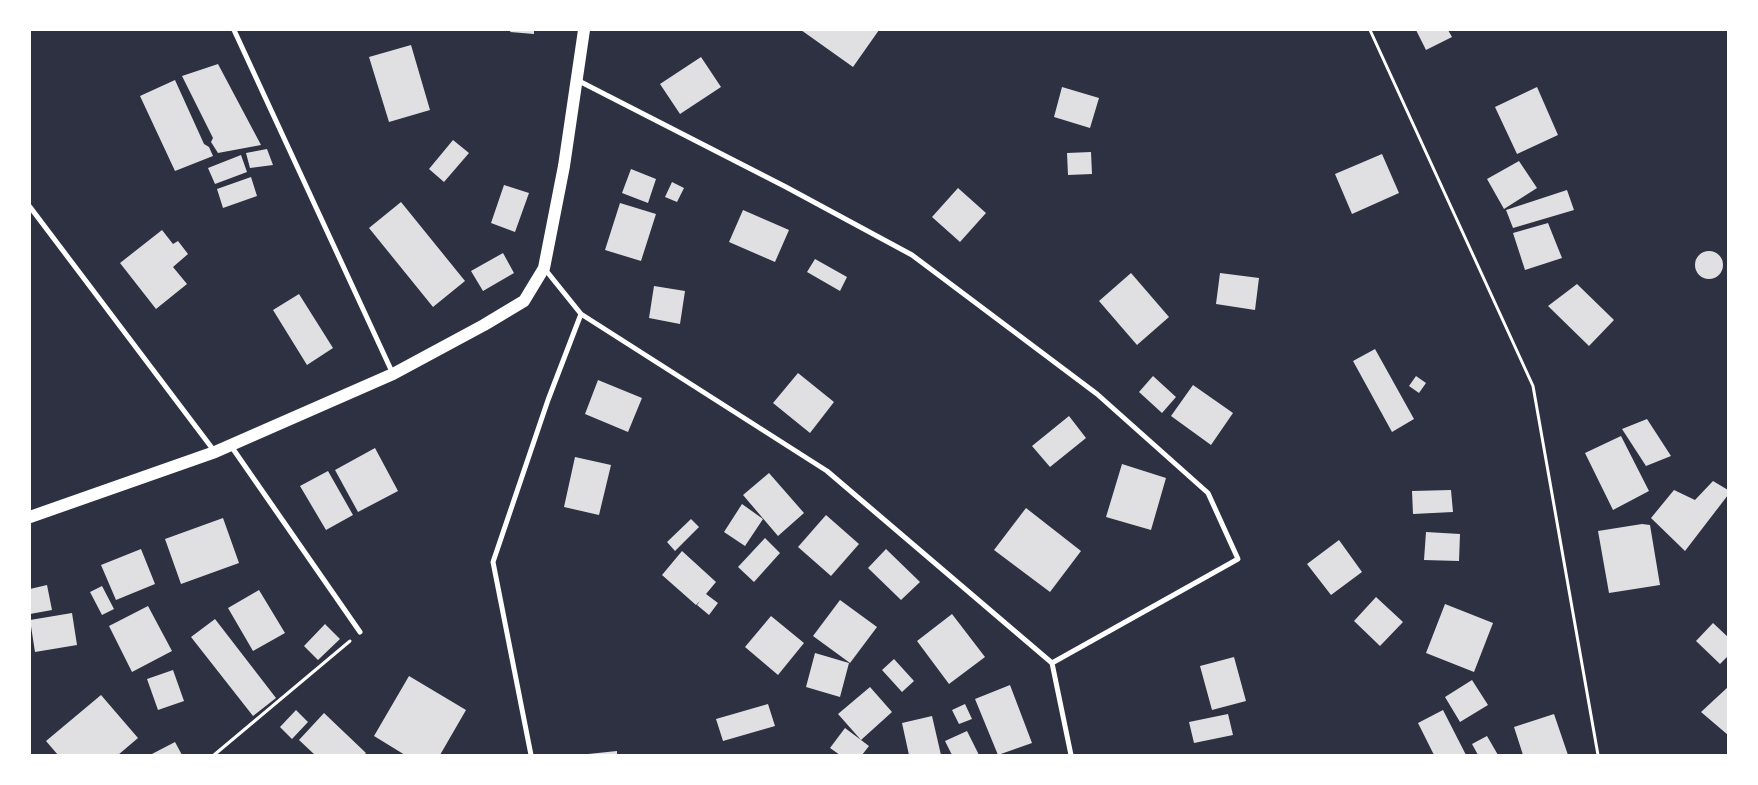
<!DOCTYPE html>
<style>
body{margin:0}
#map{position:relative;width:1758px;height:785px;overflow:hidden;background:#2d3142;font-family:"Golos Text",sans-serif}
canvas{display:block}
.frame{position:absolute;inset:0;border:31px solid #fff;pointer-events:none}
</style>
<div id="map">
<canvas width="1758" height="785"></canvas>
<div class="frame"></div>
</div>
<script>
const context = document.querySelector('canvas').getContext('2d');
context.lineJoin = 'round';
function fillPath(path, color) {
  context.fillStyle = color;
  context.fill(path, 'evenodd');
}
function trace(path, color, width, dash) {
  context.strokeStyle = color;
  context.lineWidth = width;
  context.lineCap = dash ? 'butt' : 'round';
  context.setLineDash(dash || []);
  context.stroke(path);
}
fillPath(new Path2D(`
 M 511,30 L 534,30 L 534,34 L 510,32 Z
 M 801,30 L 879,30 L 853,67 Z
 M 1416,30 L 1448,30 L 1452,37 L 1426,50 Z
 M 411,45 L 430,110 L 389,122 L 369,57 Z
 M 701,57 L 721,87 L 680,114 L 660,84 Z
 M 218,64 L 261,145 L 218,153 L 211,142 L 213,138 L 182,76 Z
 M 175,80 L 204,144 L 209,147 L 213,156 L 175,171 L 140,96 Z
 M 1062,87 L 1099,98 L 1090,128 L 1054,117 Z
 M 1537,87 L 1558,135 L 1517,154 L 1495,107 Z
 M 453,140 L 469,153 L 444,182 L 429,169 Z
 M 267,149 L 273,165 L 250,168 L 246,153 Z
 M 1091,152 L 1092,174 L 1068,175 L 1067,153 Z
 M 1382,154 L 1399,193 L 1352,214 L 1335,174 Z
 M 241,155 L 247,172 L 215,184 L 208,168 Z
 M 1519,161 L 1537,188 L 1504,209 L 1487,179 Z
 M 631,169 L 656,179 L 648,203 L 622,193 Z
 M 251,177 L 257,196 L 223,208 L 217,189 Z
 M 672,182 L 684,188 L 677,202 L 665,197 Z
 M 504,185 L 529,193 L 515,232 L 491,223 Z
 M 958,188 L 986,213 L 960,242 L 932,217 Z
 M 1567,190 L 1574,210 L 1513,228 L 1506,210 Z
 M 401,202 L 465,281 L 433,307 L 369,228 Z
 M 620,203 L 656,214 L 641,261 L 605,250 Z
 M 743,210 L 789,230 L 775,262 L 729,242 Z
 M 1548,223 L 1562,258 L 1525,270 L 1513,233 Z
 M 162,230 L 173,244 L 178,241 L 188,254 L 173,267 L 187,284 L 156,309 L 120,263 Z
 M1695 265a14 14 0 1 1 28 0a14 14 0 1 1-28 0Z
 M 503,253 L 514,273 L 483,291 L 471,271 Z
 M 815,259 L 847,277 L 840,291 L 807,272 Z
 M 1131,273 L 1169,317 L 1137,345 L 1099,301 Z
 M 1220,273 L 1259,278 L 1255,310 L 1216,304 Z
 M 1577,284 L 1614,320 L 1589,346 L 1548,306 Z
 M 654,286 L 685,291 L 680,324 L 649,318 Z
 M 299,294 L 333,348 L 307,365 L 273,310 Z
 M 1375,349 L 1414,419 L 1392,432 L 1353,361 Z
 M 798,373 L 834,402 L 810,433 L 773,403 Z
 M 1153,376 L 1176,397 L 1162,413 L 1139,392 Z
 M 1416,376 L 1426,383 L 1419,393 L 1409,386 Z
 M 598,380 L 642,398 L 628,432 L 585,414 Z
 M 1193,385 L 1233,413 L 1211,445 L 1171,416 Z
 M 1069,416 L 1086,438 L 1050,467 L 1032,446 Z
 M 1647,419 L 1671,456 L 1646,466 L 1622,429 Z
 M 1621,436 L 1649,491 L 1613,510 L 1585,453 Z
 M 375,448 L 398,491 L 358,512 L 335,470 Z
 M 575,457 L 611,465 L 599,515 L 564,507 Z
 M 1122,464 L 1166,478 L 1151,530 L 1106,517 Z
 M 328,471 L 353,515 L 326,530 L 300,486 Z
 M 769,473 L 804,513 L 778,536 L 743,495 Z
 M 1713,481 L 1728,490 L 1728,495 L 1685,551 L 1651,518 L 1674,490 L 1695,500 Z
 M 1451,490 L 1453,512 L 1413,514 L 1412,491 Z
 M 742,504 L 763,519 L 745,546 L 724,532 Z
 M 1026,508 L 1081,551 L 1050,592 L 994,550 Z
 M 826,515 L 859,544 L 831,576 L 798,547 Z
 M 223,518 L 239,563 L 181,584 L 165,539 Z
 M 691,519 L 699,527 L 675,551 L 667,542 Z
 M 1642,524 L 1650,525 L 1660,585 L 1609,593 L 1598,531 Z
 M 1426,532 L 1460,534 L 1459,561 L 1424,560 Z
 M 765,538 L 780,553 L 754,582 L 738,567 Z
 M 1339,540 L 1362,572 L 1331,595 L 1307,564 Z
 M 141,549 L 155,584 L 116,600 L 101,565 Z
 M 886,549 L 920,582 L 901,600 L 868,568 Z
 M 682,551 L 716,582 L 706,594 L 718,603 L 709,615 L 697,605 L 700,601 L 696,605 L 662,575 Z
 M 47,585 L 52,610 L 30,614 L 30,589 Z
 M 102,586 L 114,609 L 102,615 L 90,592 Z
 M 259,590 L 285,633 L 253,651 L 228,608 Z
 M 1376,597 L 1403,622 L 1380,646 L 1354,621 Z
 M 840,600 L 877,627 L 850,663 L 813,636 Z
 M 1445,604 L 1493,623 L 1474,672 L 1426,653 Z
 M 148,606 L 172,651 L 132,672 L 109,626 Z
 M 72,613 L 77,645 L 35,652 L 30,620 Z
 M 952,614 L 985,657 L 949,684 L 917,641 Z
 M 771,616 L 804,643 L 778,675 L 745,647 Z
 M 215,619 L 276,698 L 253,716 L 191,637 Z
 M 1713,623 L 1728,637 L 1728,656 L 1720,664 L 1696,641 Z
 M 325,624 L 340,639 L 318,660 L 304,646 Z
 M 815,653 L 849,663 L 840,697 L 806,687 Z
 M 1234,657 L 1246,701 L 1212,710 L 1200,666 Z
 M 894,659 L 914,681 L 902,692 L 882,670 Z
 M 173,670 L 184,701 L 158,710 L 147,679 Z
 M 409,676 L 466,710 L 440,755 L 405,755 L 374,736 Z
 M 1472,680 L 1488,705 L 1460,722 L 1445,697 Z
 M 1010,685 L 1032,743 L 998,755 L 975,699 Z
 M 870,687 L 892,712 L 861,740 L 838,714 Z
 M 1728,687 L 1728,735 L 1701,712 Z
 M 101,695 L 138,738 L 118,755 L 58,755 L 46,741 Z
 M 768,704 L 775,726 L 723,741 L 716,719 Z
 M 965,704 L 972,719 L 959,724 L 952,710 Z
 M 296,710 L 308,722 L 292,739 L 280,727 Z
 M 1443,710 L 1466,755 L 1434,755 L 1418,723 Z
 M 324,713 L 366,753 L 364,755 L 315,755 L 299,740 Z
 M 1228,714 L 1233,735 L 1194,743 L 1189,722 Z
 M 1554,714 L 1568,755 L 1523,755 L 1514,727 Z
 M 932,716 L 941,755 L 909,755 L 902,723 Z
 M 845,728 L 869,746 L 862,755 L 840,755 L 830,748 Z
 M 967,731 L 979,755 L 952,755 L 945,741 Z
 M 1487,736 L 1498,755 L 1478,755 L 1472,744 Z
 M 175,742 L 182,755 L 150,755 Z
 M 617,751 L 617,755 L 588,755 L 588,754 Z`), '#e0e0e3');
trace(new Path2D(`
 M 1370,30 L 1533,386 L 1598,755
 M 214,755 L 350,641`), '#fff', 3);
trace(new Path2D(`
 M 234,30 L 393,374
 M 577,80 L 786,187 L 912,255 L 1097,394 L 1208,493 L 1238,559 L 1052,663
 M 30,207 L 215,452
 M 544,268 L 581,314 L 827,471 L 1052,663 L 1071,755
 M 231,446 L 360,632
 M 531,755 L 493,562 L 548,400 L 581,314`), '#fff', 5);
trace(new Path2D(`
 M 30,517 L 215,452 L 393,374 L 484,325 L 524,301 L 544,268 L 564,166 L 584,30`), '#fff', 12);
</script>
